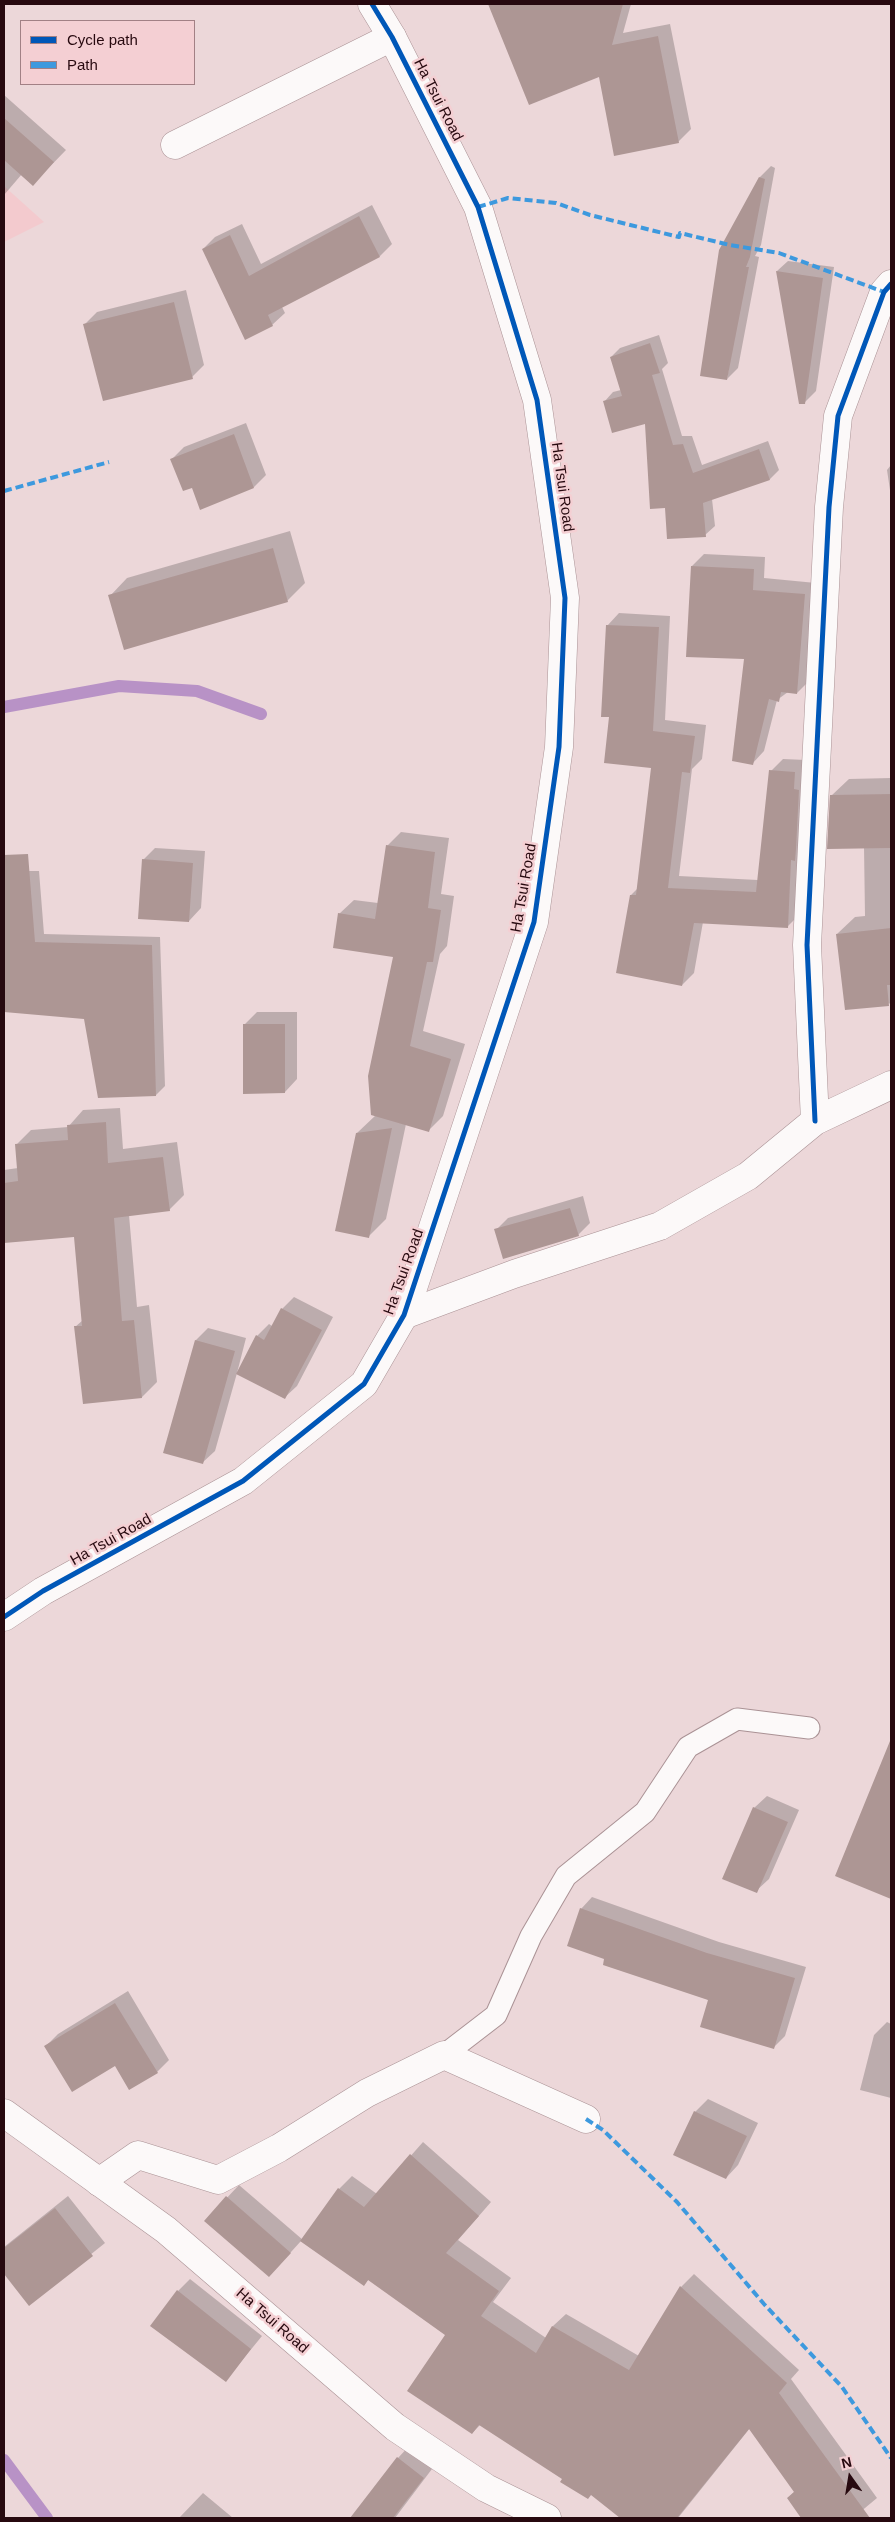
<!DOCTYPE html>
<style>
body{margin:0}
#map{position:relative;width:895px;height:2522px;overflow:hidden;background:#ecd7d9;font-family:Arial,sans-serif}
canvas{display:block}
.frame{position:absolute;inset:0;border:5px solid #27090f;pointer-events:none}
.legend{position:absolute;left:20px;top:20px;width:175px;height:65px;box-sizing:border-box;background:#f4cfd3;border:1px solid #a28085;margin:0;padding:6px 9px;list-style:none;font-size:15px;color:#27090f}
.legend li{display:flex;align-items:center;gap:10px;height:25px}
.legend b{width:25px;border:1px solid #a28085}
.north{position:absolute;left:825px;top:2452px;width:50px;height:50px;-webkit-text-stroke:4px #f4cfd3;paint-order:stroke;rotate:347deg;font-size:14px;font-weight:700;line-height:20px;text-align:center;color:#27090f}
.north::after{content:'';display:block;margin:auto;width:18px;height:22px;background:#27090f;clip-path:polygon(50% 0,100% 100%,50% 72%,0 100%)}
</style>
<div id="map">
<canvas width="895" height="2522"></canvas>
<div class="frame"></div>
<ul class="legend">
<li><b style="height:6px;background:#0057b8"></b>Cycle path</li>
<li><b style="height:6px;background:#3d99de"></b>Path</li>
</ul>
<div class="north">N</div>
</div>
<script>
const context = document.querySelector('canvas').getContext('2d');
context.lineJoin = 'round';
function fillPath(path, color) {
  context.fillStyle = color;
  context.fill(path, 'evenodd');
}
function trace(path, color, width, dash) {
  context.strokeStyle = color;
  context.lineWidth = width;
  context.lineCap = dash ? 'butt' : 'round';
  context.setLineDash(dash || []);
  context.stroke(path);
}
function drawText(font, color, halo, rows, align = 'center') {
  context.font = font + ' Arial,sans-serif';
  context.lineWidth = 5;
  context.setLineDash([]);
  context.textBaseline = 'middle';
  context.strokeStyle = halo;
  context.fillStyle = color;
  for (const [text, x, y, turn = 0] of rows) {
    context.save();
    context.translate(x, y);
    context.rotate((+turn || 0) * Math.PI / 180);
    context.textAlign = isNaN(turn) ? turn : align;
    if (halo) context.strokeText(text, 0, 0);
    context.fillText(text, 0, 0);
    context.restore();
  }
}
fillPath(new Path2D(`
 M 4,186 L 44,222 L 4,242 Z`), '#f3cace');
fillPath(new Path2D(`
 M 490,4 L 631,4 L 623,33 L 670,24 L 691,129 L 678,142 L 600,76 L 530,103 Z
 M 4,95 L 66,150 L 33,184 L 22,174 L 4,195 Z
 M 771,166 L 775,168 L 761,245 L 755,256 L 759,257 L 738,368 L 727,379 L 760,177 Z
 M 372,205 L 392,244 L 380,256 L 282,307 L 285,313 L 272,325 L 203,249 L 215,237 L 242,224 L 261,264 Z
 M 788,261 L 834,267 L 816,391 L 805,402 L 777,271 Z
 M 186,290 L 204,365 L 192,377 L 85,324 L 97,312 Z
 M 659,335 L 668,363 L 662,369 L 682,436 L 692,436 L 702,465 L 768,441 L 779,470 L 770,479 L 712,499 L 715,526 L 705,535 L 666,506 L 646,422 L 604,402 L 613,392 L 621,390 L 611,357 L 620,348 Z
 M 246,423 L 266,475 L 254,487 L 201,508 L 192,486 L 172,459 L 184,447 Z
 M 891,465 L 891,497 L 887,470 Z
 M 290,531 L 305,583 L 287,601 L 110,596 L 127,578 Z
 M 704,554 L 765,557 L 764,578 L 816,583 L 809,681 L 797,693 L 788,692 L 777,700 L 764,751 L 752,764 L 746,658 L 692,566 Z
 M 619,613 L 670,616 L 665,720 L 706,725 L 702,759 L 692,769 L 679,876 L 758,880 L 771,771 L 783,759 L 806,760 L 800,914 L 788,926 L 703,922 L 694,973 L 682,985 L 631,895 L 638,888 L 653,767 L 610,716 L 607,626 Z
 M 891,778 L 891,1002 L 889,1004 L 837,934 L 855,917 L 865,916 L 864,847 L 831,796 L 849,779 Z
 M 401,832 L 449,838 L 441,894 L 454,896 L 447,946 L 440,954 L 423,1031 L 465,1044 L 443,1116 L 428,1131 L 406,1124 L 386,1219 L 369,1236 L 357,1133 L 376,1115 L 395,956 L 339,914 L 354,900 L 378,903 L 387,846 Z
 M 155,848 L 205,851 L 201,908 L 189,921 L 143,860 Z
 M 22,871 L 39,871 L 44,934 L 160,937 L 165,1086 L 156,1095 L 99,1096 L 85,1018 L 4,1011 L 8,946 L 4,946 L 4,904 L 11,904 Z
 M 257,1012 L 297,1012 L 297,1079 L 285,1092 L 244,1025 Z
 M 120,1108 L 123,1149 L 177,1142 L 184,1195 L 169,1210 L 129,1215 L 137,1307 L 149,1305 L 157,1382 L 142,1397 L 84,1403 L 75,1327 L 83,1320 L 75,1236 L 4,1242 L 4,1170 L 18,1168 L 16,1145 L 31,1130 L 68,1127 L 83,1110 Z
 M 583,1196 L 590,1223 L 578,1235 L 496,1230 L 508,1218 Z
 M 294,1297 L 333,1317 L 297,1386 L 284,1398 L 237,1373 L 215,1451 L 202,1463 L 196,1340 L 208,1328 L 246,1338 L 237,1373 L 257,1336 L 269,1324 L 272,1326 L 282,1309 Z
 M 891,1746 L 891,1898 L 837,1876 Z
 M 767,1796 L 799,1810 L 769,1879 L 756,1891 L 754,1808 Z
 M 592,1897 L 719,1942 L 806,1967 L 785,2036 L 774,2047 L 581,1909 Z
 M 128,1991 L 169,2060 L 157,2072 L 115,2064 L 46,2046 L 58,2034 Z
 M 887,2022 L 891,2024 L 891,2098 L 860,2090 L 874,2035 Z
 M 708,2099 L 758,2123 L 738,2165 L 726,2178 L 675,2155 L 695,2112 Z
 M 423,2142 L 491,2202 L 458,2240 L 511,2278 L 493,2302 L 546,2338 L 553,2326 L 566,2314 L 639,2356 L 681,2287 L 694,2274 L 799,2370 L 791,2379 L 877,2498 L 853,2518 L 803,2518 L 788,2498 L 795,2491 L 750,2428 L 678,2518 L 622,2518 L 592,2494 L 481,2424 L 472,2433 L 446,2335 L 369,2279 L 364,2285 L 301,2241 L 281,2263 L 206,2220 L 239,2185 L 303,2240 L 339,2189 L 352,2176 L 377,2194 Z
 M 68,2196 L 105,2243 L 29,2304 L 4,2272 L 4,2247 Z
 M 190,2279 L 262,2336 L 226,2380 L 178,2291 Z
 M 410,2445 L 435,2465 L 395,2518 L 351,2518 L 398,2458 Z
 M 203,2493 L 233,2518 L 179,2518 Z`), '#0003');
trace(new Path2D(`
 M 4,707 L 119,686 L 197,691 L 261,714
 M 4,2460 L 47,2518`), '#b892c6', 12);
fillPath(new Path2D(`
 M 488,4 L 623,4 L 612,45 L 658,36 L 679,143 L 614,156 L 599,77 L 529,105 Z
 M 4,118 L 54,162 L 33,186 L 4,160 Z
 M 759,177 L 765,179 L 750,257 L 746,267 L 749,267 L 727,380 L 700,376 L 719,250 Z
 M 359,216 L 380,257 L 268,315 L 273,326 L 245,340 L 202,249 L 230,235 L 249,276 Z
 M 776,271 L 823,278 L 805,404 L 799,404 Z
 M 174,302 L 193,379 L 103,401 L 83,324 Z
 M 650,343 L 660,373 L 652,375 L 673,445 L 683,444 L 693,473 L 759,449 L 770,480 L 703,503 L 706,537 L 667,539 L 665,508 L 650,509 L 645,424 L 612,433 L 603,401 L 622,396 L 610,357 Z
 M 234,434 L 254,488 L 200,510 L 192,488 L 183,491 L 170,459 Z
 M 273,548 L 288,602 L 124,650 L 108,595 Z
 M 691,566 L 754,569 L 753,590 L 805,594 L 797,694 L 781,692 L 779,702 L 769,699 L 753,765 L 732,761 L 744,659 L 686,657 Z
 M 606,625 L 659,627 L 653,731 L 695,736 L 690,773 L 682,772 L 668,888 L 756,892 L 769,770 L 795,772 L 794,789 L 799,790 L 796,849 L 795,861 L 791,860 L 788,928 L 694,923 L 682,986 L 616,973 L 630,895 L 636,895 L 651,768 L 604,763 L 609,717 L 601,717 Z
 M 891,794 L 891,848 L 827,849 L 830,795 Z
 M 386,845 L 435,852 L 428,908 L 441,910 L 433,962 L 427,962 L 410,1046 L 451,1059 L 429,1132 L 371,1115 L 368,1076 L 393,957 L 333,948 L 338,913 L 375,919 Z
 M 28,854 L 35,942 L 152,945 L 156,1096 L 98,1098 L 84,1019 L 4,1012 L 4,855 Z
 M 142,859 L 193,863 L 189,922 L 138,919 Z
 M 891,928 L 891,985 L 887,985 L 889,1006 L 845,1010 L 836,934 Z
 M 243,1024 L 285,1024 L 285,1093 L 243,1094 Z
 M 106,1122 L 108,1163 L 163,1157 L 170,1211 L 114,1218 L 122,1321 L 134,1320 L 142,1398 L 83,1404 L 74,1326 L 82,1326 L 74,1237 L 4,1243 L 4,1183 L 18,1181 L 15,1144 L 68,1140 L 67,1125 Z
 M 392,1128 L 369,1238 L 335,1231 L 356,1133 Z
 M 570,1208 L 579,1236 L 503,1259 L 494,1229 Z
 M 281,1308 L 322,1330 L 285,1399 L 236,1374 L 256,1335 L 264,1340 Z
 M 195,1340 L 235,1351 L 203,1464 L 163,1453 Z
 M 890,1741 L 891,1742 L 891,1899 L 835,1876 Z
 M 753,1807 L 788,1822 L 757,1893 L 722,1879 Z
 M 580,1908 L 707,1953 L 795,1978 L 774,2049 L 700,2027 L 708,2000 L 603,1965 L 604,1959 L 567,1946 Z
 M 115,2003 L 158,2073 L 129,2090 L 115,2066 L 72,2092 L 44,2046 Z
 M 694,2111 L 747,2136 L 726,2179 L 673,2155 Z
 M 410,2154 L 479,2216 L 446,2253 L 499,2291 L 481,2316 L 536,2353 L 552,2326 L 629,2370 L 680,2286 L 787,2383 L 779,2393 L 870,2518 L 801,2518 L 787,2498 L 794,2492 L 749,2429 L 677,2518 L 620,2518 L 591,2495 L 588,2499 L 560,2482 L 562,2479 L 479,2425 L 472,2434 L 407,2391 L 445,2335 L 368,2280 L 364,2286 L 300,2241 L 338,2188 L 364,2207 Z
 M 226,2196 L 291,2253 L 269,2277 L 204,2221 Z
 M 55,2208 L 93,2256 L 29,2306 L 4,2274 L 4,2248 Z
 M 177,2290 L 251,2349 L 226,2382 L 150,2326 Z
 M 397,2457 L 424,2478 L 393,2518 L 350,2518 Z`), '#ad9694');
const service = new Path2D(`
 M 444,2055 L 496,2015 L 531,1936 L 566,1876 L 645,1812 L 688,1747 L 737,1719 L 809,1728`);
const minor = new Path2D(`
 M 175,145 L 392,37
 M 815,1121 L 807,945 L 829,507 L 838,416 L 884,292 L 891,284
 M 404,1315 L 514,1274 L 660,1226 L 748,1176 L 815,1121 L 891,1085
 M 99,2182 L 138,2155 L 218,2180 L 279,2148 L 367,2093 L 444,2055 L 586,2119`);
const tertiary = new Path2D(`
 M 4,1617 L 43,1591 L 243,1481 L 364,1384 L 404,1315 L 534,922 L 559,747 L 565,598 L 537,400 L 478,207 L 392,37 L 372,4
 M 4,2113 L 166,2230 L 395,2427 L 486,2488 L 547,2518`);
trace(service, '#aa9295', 23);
trace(minor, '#aa9295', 29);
trace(tertiary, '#aa9295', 29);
trace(service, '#fcf9f9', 21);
trace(minor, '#fcf9f9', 28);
trace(tertiary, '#fcf9f9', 28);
trace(new Path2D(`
 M 478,207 L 508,198 L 556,203 L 590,215 L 679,237 L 680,233 L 730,245 L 779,253 L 884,292
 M 4,491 L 109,462
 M 586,2119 L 603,2130 L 677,2202 L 764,2304 L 842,2387 L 891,2458`), '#3d99de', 4, [8, 4]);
trace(new Path2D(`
 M 815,1121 L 807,945 L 829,507 L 838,416 L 884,292 L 891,284
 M 4,1617 L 43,1591 L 243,1481 L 364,1384 L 404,1315 L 534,922 L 559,747 L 565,598 L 537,400 L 478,207 L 392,37 L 372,4`), '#0057b8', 5);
drawText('15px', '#27090f', '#f4cfd3', [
 ["Ha Tsui Road",438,100,63],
 ["Ha Tsui Road",562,487,82],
 ["Ha Tsui Road",524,888,-80],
 ["Ha Tsui Road",404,1272,-70],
 ["Ha Tsui Road",111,1540,-29],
 ["Ha Tsui Road",272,2321,41]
]);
</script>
